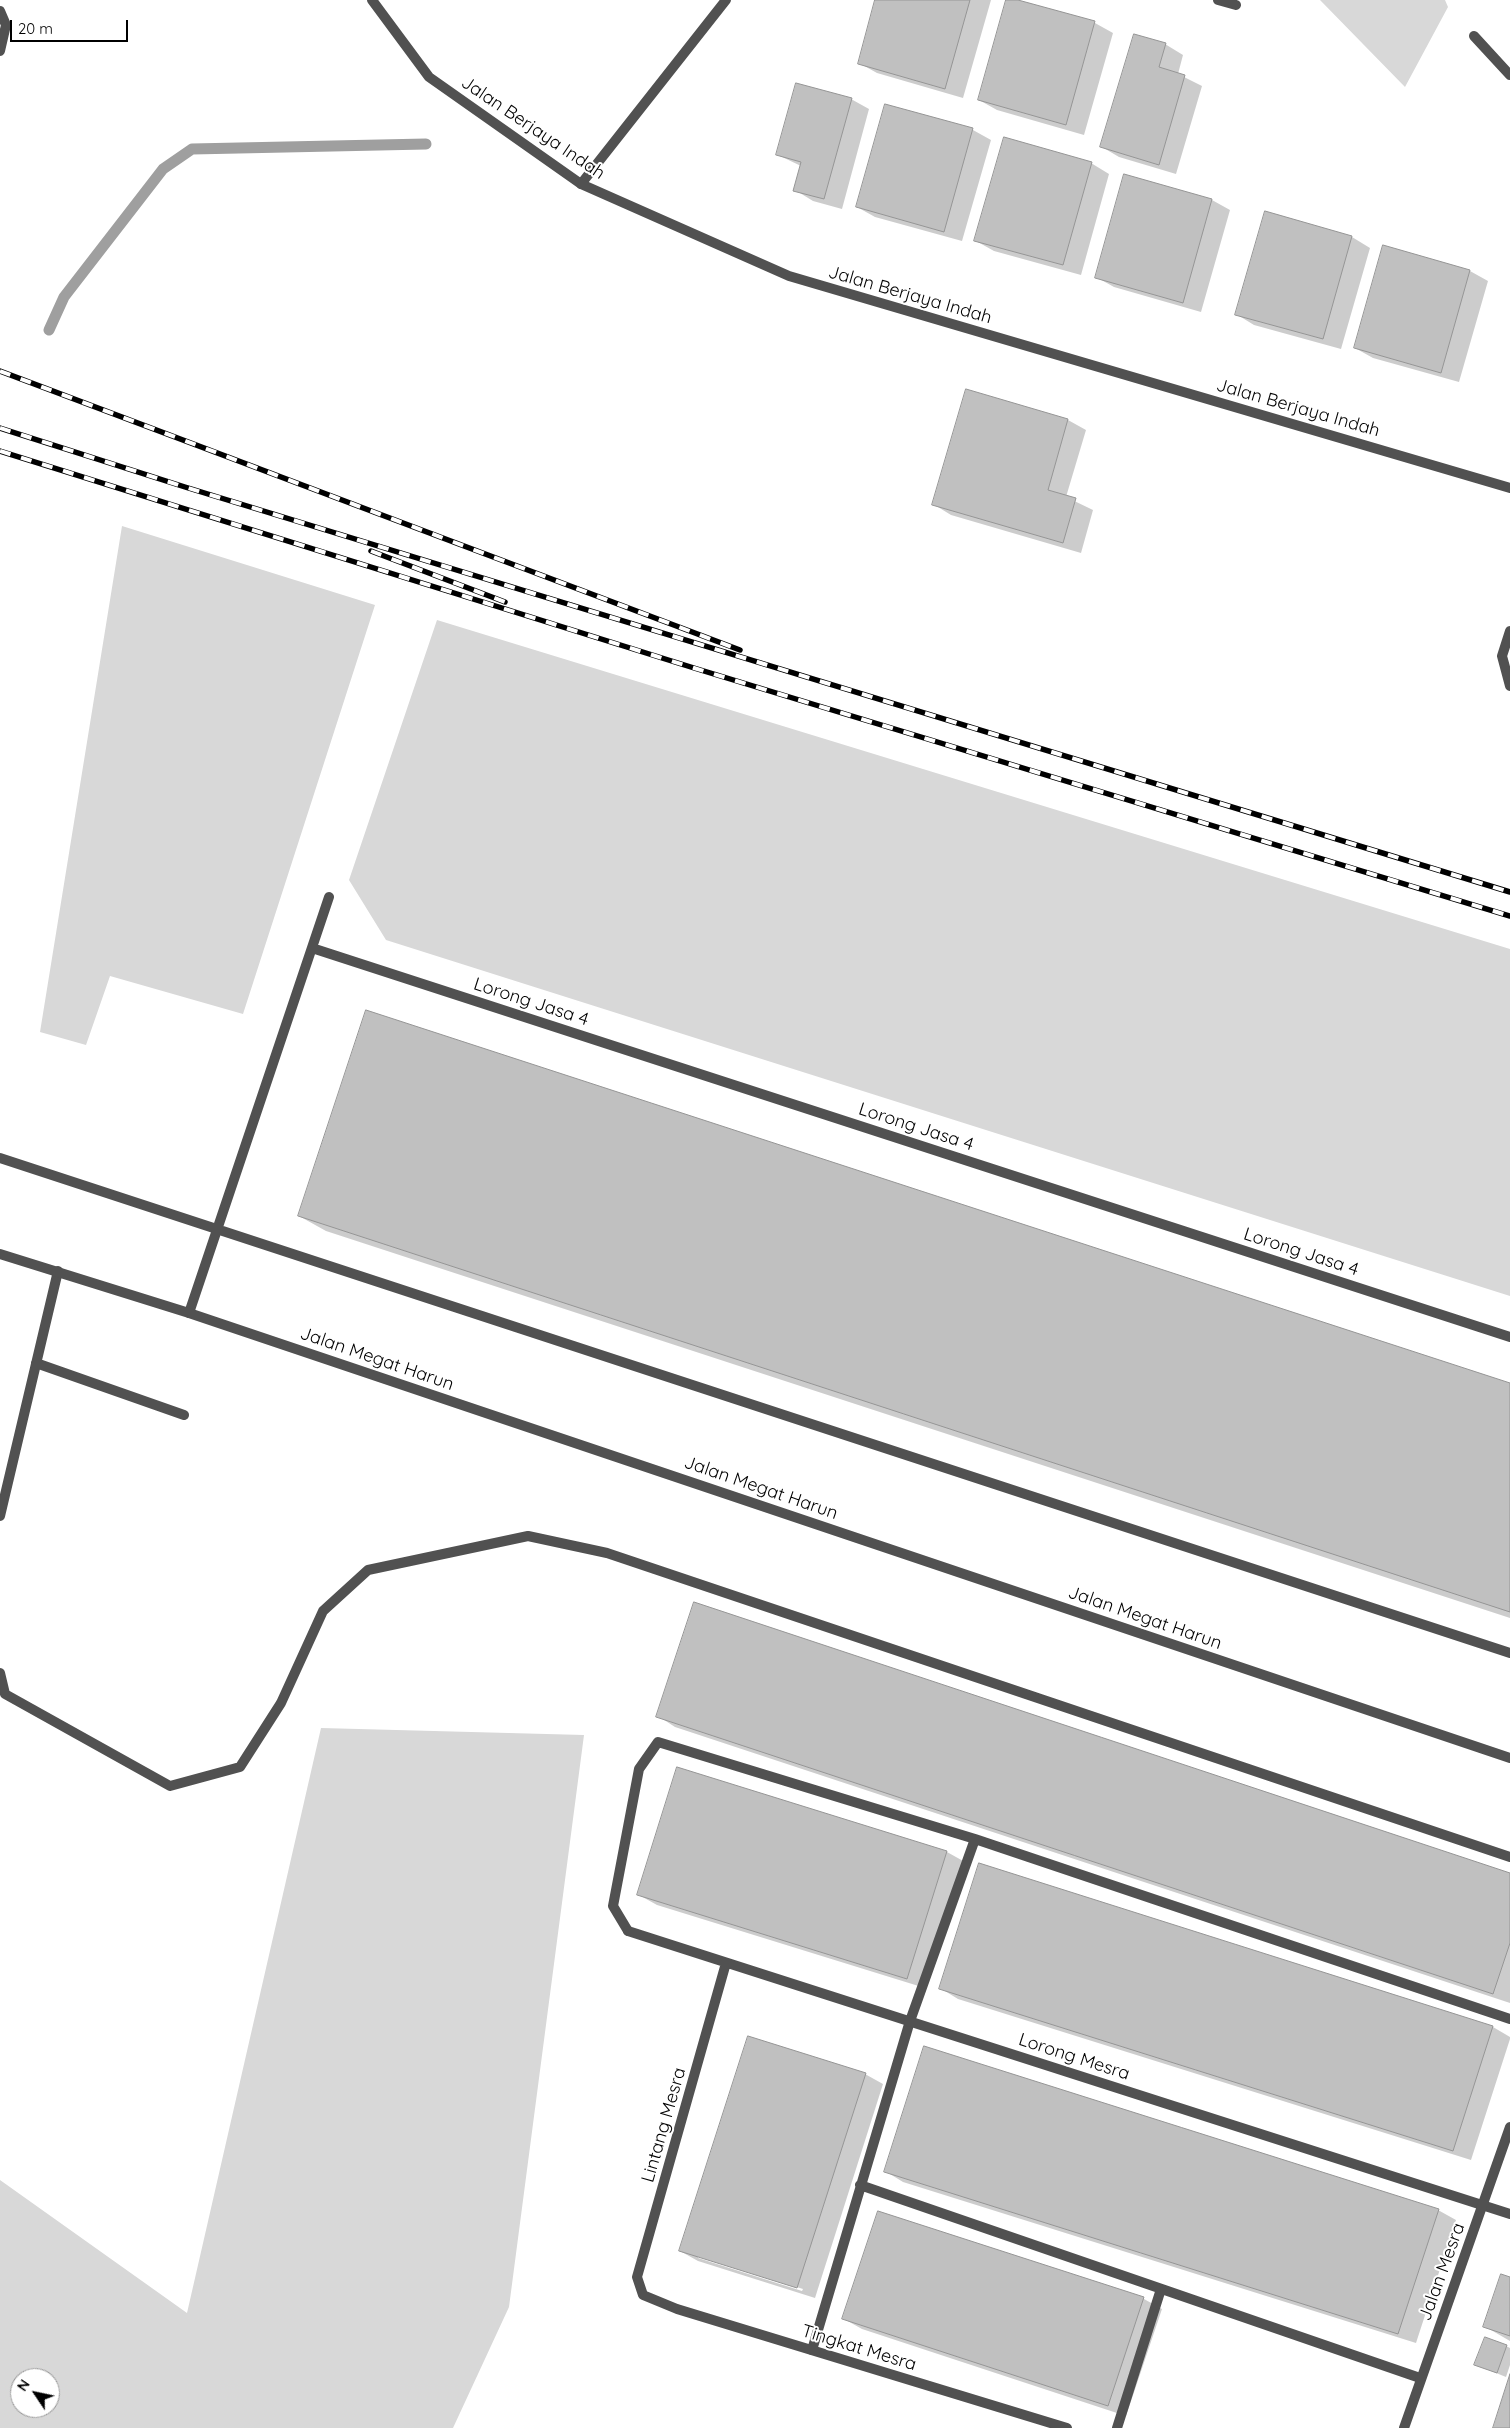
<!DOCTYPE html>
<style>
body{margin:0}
#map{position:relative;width:1510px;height:2428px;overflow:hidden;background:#fff;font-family:Quicksand,sans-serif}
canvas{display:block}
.north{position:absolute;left:10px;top:2368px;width:50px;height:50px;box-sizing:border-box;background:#fff;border:1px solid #999;border-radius:50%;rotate:304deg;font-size:14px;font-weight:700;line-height:20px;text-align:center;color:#000}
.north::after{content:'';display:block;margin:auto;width:18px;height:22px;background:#000;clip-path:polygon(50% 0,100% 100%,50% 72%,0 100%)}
.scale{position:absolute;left:10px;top:20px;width:118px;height:22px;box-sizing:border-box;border:2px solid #000;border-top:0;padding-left:6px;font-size:15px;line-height:18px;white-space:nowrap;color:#000;-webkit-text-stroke:4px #fff;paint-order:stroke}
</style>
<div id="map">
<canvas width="1510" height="2428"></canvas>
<div class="north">N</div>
<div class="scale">20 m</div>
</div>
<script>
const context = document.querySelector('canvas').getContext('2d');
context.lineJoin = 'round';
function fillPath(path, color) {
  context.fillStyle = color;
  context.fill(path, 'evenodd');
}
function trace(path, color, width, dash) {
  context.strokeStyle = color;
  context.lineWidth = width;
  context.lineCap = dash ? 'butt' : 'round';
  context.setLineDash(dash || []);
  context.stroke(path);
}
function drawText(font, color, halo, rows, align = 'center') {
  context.font = font + ' Quicksand,sans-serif';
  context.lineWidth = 4;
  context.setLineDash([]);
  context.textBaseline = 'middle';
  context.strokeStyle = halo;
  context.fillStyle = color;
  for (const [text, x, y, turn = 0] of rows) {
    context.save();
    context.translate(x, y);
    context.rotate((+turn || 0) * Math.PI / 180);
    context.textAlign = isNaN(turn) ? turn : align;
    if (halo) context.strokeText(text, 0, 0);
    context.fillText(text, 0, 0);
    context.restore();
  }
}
fillPath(new Path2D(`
 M 1320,0 L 1445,0 L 1448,7 L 1405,87 Z
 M 122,526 L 375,605 L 243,1014 L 110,976 L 86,1045 L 40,1032 Z
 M 437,620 L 1510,949 L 1510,1296 L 386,940 L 349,880 Z
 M 321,1728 L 584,1735 L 509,2307 L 453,2428 L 0,2428 L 0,2180 L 187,2313 ZM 20,2378 L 50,2378 L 50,2408 L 20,2408 Z`), '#d8d8d8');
fillPath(new Path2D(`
 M 877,0 L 991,0 L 963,98 L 877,73 L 859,63 Z
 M 1008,0 L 1095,23 L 1113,33 L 1084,135 L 997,110 L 979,100 Z
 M 1165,44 L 1183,55 L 1178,74 L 1202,86 L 1176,174 L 1119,157 L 1102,147 Z
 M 851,99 L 869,109 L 842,209 L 813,201 L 795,190 L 801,166 L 778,155 Z
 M 886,105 L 973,130 L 991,140 L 962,241 L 875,217 L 857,207 Z
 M 1091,163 L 1109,174 L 1081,275 L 994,251 L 976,241 Z
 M 1212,200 L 1230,210 L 1201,312 L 1114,287 L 1096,277 Z
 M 1265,213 L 1352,237 L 1370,248 L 1341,349 L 1254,325 L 1236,314 Z
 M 1383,246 L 1470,271 L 1488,281 L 1459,382 L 1373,358 L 1355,348 Z
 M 967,390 L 1068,420 L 1086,430 L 1066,497 L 1093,510 L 1081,553 L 951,515 L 933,504 Z
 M 299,1216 L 1510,1385 L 1510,1618 L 326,1231 Z
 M 658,1716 L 1510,1874 L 1510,2003 L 675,1727 Z
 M 678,1769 L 947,1852 L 965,1862 L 925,1988 L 657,1905 L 639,1895 Z
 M 940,1988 L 1493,2027 L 1510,2037 L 1510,2039 L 1471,2160 L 958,1999 Z
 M 865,2074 L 883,2084 L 815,2298 L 698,2261 L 680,2251 ZM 698,2256 L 803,2289 L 802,2291 L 698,2258 Z
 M 885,2171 L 1438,2210 L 1456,2220 L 1416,2343 L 903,2182 Z
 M 879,2212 L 1144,2299 L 1162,2309 L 1126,2416 L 862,2329 L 844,2319 Z
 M 1510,2278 L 1510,2341 L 1484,2326 Z
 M 1506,2346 L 1510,2348 L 1510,2365 L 1506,2377 L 1476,2365 Z`), '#0003');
trace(new Path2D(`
 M 49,330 L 64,297 L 163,169 L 192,149 L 426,144`), '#9f9f9f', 11);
const building = new Path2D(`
 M 875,0 L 970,0 L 945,89 L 858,64 Z
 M 1006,0 L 1018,0 L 1095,21 L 1066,125 L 978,100 Z
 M 1134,34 L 1166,43 L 1159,67 L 1185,75 L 1159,165 L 1100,147 Z
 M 796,83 L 852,98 L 824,199 L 793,191 L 801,162 L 776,155 Z
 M 885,104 L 973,128 L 944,232 L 856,207 Z
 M 1004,137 L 1092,162 L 1063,265 L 974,241 Z
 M 1124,174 L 1212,199 L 1183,303 L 1095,278 Z
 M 1265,211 L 1352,236 L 1323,339 L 1235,315 Z
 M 1383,245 L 1470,270 L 1441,373 L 1354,348 Z
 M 966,389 L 1068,419 L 1048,490 L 1076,498 L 1063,543 L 932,505 Z
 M 366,1010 L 1510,1383 L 1510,1612 L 298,1216 Z
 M 694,1602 L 1510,1873 L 1510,1943 L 1493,1994 L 656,1717 Z
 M 677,1767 L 947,1851 L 907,1979 L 637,1895 Z
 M 979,1863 L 1493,2026 L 1453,2151 L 939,1989 Z
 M 748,2036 L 866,2073 L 797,2288 L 679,2251 Z
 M 924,2046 L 1439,2209 L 1398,2334 L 884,2172 Z
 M 878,2211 L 1144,2297 L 1108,2406 L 842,2319 Z
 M 1501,2274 L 1510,2277 L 1510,2336 L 1483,2327 Z
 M 1485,2337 L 1507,2345 L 1497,2373 L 1474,2365 Z
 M 1510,2374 L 1510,2428 L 1493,2428 Z`);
fillPath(building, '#c0c0c0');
trace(building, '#959595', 1);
trace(new Path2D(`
 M 0,11 L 6,25 L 0,51
 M 1474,36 L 1510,75
 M 1510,631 L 1502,656 L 1510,686
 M 36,1363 L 184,1415
 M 0,1516 L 58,1271
 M 0,1673 L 5,1694 L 170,1786 L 240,1767 L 281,1703 L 323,1611 L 368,1570 L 528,1536 L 607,1553 L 1510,1857
 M 628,1931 L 613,1906 L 639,1769 L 658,1742 L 975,1839 L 1510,2019
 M 860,2185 L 1420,2378
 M 812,2350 L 910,2021 L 975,1839
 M 1117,2428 L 1161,2289`), '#515151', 10);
trace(new Path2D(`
 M 1218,0 L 1236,5
 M 581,184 L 726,0
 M 312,948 L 1510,1337
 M 0,1158 L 1510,1653
 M 189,1313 L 329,897
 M 628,1931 L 1510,2214
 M 726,1963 L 637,2277 L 643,2295 L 677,2309 L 1067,2428`), '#515151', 10);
trace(new Path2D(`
 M 372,0 L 429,77 L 581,184 L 789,276 L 1510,488
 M 0,1254 L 189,1313 L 1510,1758
 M 1404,2428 L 1510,2127`), '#515151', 10);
const rail = new Path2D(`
 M 0,371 L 740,650
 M 0,428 L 185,487 L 1510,892
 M 0,451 L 694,668 L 1510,916
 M 371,551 L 505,602`);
trace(rail, '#000', 5.5);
trace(rail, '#fff', 4, [11]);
drawText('18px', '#000', '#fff', [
 ["Jalan Berjaya Indah",533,128,34],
 ["Jalan Berjaya Indah",910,295,16],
 ["Jalan Berjaya Indah",1298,408,16],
 ["Lorong Jasa 4",531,1002,18],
 ["Lorong Jasa 4",916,1127,18],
 ["Lorong Jasa 4",1301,1252,18],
 ["Jalan Megat Harun",377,1359,19],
 ["Jalan Megat Harun",761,1488,19],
 ["Jalan Megat Harun",1145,1618,19],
 ["Lorong Mesra",1074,2057,18],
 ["Lintang Mesra",664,2125,-74],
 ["Jalan Mesra",1442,2272,-70],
 ["Tingkat Mesra",859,2348,17]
]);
</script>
